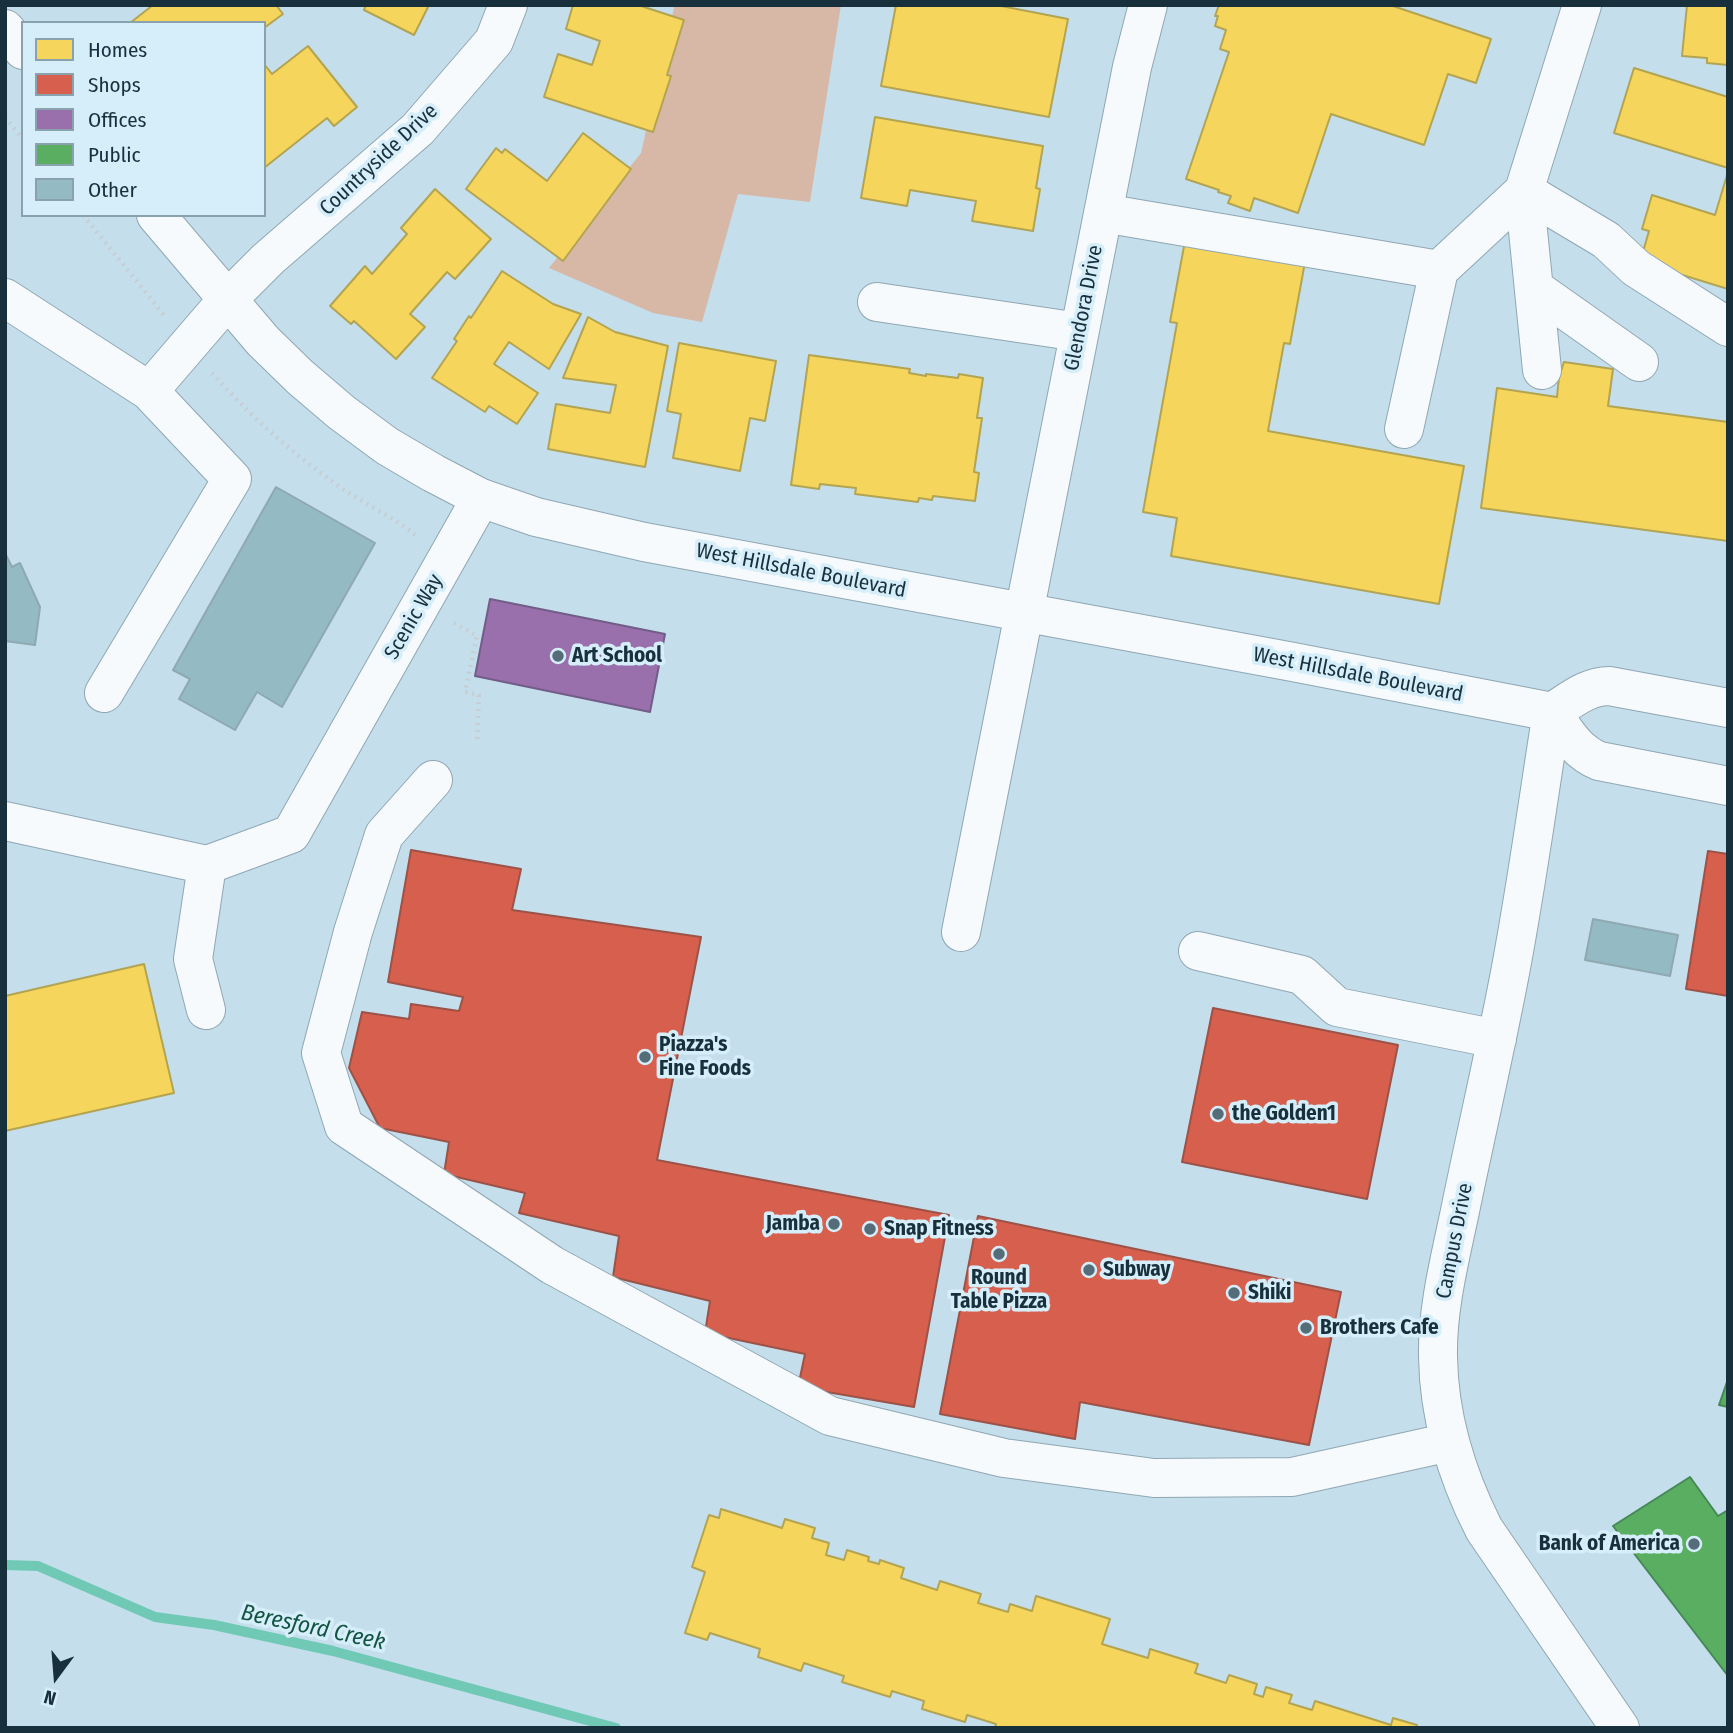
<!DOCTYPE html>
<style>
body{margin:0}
#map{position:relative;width:1733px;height:1733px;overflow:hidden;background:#c4deec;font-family:"Fira Sans Condensed",sans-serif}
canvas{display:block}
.frame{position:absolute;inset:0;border:7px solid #17303b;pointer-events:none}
.legend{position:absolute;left:21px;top:21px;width:245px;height:196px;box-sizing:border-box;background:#d6eefa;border:2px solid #8aa2ae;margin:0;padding:9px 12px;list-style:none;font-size:21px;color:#17303b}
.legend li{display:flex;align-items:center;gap:14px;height:35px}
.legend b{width:35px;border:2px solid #8aa2ae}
.north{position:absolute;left:21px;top:1642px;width:70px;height:70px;-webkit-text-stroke:5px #d6eefa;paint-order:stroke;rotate:196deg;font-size:19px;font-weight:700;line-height:28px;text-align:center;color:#17303b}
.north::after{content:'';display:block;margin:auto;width:24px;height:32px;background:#17303b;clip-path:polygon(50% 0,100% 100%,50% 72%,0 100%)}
</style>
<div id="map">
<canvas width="1733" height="1733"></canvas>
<div class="frame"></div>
<ul class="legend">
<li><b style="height:19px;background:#f6d55c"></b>Homes</li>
<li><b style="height:19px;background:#d6604d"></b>Shops</li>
<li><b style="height:19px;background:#9970ab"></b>Offices</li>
<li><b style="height:19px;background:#5aae61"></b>Public</li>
<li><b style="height:19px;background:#94bac4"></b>Other</li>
</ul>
<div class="north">N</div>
</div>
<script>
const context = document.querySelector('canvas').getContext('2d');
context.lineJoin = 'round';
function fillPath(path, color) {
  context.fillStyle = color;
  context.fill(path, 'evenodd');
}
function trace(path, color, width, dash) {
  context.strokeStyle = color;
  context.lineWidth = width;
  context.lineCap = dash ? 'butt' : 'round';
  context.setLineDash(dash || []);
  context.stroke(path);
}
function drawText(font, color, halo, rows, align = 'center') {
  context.font = font + ' "Fira Sans Condensed",sans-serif';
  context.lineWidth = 7;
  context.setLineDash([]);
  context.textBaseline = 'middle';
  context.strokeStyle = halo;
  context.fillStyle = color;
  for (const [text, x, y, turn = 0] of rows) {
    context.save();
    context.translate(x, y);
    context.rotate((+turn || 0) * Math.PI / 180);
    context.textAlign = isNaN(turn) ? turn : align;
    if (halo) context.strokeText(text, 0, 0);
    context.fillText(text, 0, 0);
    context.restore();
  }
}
fillPath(new Path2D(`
 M 671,5 L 841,5 L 810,202 L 738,194 L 702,322 L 653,313 L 549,268 L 641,153 L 674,8 Z`), '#d7b8a7');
const homes = new Path2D(`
 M 153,5 L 276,5 L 283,14 L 264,28 L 264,23 L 130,23 Z
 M 366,5 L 429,5 L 414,35 L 364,10 Z
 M 573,5 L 638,5 L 684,20 L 667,75 L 671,76 L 653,132 L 544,97 L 558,54 L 592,65 L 600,41 L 566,29 Z
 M 896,5 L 996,5 L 1068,19 L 1049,117 L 881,86 Z
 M 1219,5 L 1390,5 L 1491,39 L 1476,83 L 1448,74 L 1424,145 L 1331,114 L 1298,213 L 1254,198 L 1250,211 L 1228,203 L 1231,196 L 1218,192 L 1219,190 L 1186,179 L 1229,52 L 1220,49 L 1226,30 L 1215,26 L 1218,16 L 1215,16 Z
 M 1687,5 L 1728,5 L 1728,65 L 1707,63 L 1707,58 L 1682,56 Z
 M 308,46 L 357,107 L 334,126 L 327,118 L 264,168 L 264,64 L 272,74 Z
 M 1634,68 L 1728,97 L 1728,168 L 1614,133 Z
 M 875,117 L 1043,146 L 1036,188 L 1040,189 L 1033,231 L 972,221 L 976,201 L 910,190 L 907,206 L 861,198 Z
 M 583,133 L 631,169 L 563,261 L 466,189 L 496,148 L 502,153 L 505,149 L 547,181 Z
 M 1728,172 L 1728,289 L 1640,262 L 1649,231 L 1642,229 L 1652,195 L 1715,215 Z
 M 435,189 L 491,239 L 455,279 L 447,272 L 410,314 L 425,327 L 396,359 L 354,321 L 351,324 L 330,306 L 365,266 L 372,274 L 407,234 L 401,228 Z
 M 1185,241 L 1305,262 L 1290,344 L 1284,343 L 1268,431 L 1464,466 L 1439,604 L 1171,556 L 1177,518 L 1143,512 L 1177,323 L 1170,322 Z
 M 502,271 L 553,304 L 581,314 L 549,369 L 509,342 L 494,364 L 538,393 L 517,424 L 489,406 L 485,412 L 432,378 L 457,341 L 454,339 L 469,316 L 471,318 Z
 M 588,317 L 615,332 L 668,346 L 645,467 L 548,449 L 556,404 L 610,413 L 616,385 L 563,378 Z
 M 679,343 L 776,361 L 765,421 L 750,418 L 740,471 L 673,458 L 681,414 L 667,411 Z
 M 809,355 L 910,369 L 909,373 L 926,376 L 926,374 L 958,378 L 959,374 L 983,378 L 977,418 L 982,418 L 974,472 L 979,473 L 975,501 L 933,496 L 932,500 L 919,498 L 918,502 L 855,494 L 856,488 L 820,484 L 819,489 L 791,485 Z
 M 1564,362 L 1613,369 L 1608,406 L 1728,422 L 1728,541 L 1481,508 L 1497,388 L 1557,397 L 1559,377 Z
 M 144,964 L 174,1093 L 5,1131 L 5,996 Z
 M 721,1509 L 782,1528 L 785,1519 L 815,1528 L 812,1538 L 829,1543 L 826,1555 L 844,1560 L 847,1550 L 869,1557 L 868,1561 L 879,1564 L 880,1560 L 904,1568 L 901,1578 L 937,1590 L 940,1581 L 981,1594 L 978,1603 L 1008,1612 L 1010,1604 L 1032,1611 L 1036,1596 L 1110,1619 L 1102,1644 L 1148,1658 L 1150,1649 L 1198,1664 L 1195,1673 L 1226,1683 L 1229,1675 L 1257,1684 L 1254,1694 L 1263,1697 L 1266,1687 L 1292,1695 L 1289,1703 L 1312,1710 L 1315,1701 L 1391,1725 L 1393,1718 L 1417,1725 L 1416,1728 L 995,1728 L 996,1724 L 967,1715 L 965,1722 L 922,1709 L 924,1701 L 892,1691 L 890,1697 L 842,1682 L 844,1676 L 804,1663 L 801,1671 L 758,1657 L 760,1649 L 710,1633 L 707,1640 L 685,1633 L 705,1572 L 692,1567 L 709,1515 L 719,1518 Z`);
fillPath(homes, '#f6d55c');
trace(homes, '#b3a452', 2);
const shops = new Path2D(`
 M 411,850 L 521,869 L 512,910 L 701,937 L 657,1160 L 949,1215 L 914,1407 L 798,1387 L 805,1354 L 705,1333 L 710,1301 L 613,1277 L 619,1236 L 519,1213 L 525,1193 L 444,1174 L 449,1142 L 380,1128 L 349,1068 L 362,1012 L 409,1019 L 411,1004 L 459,1011 L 463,997 L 388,982 Z
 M 1708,851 L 1728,854 L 1728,996 L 1686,989 Z
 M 1213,1008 L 1398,1045 L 1367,1199 L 1182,1162 Z
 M 978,1216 L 1341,1292 L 1309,1445 L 1080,1402 L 1075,1439 L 940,1414 Z`);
fillPath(shops, '#d6604d');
trace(shops, '#9d5248', 2);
const offices = new Path2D(`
 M 490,599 L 665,634 L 650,712 L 475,676 Z`);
fillPath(offices, '#9970ab');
trace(offices, '#725d89', 2);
const public = new Path2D(`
 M 1728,1379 L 1728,1407 L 1719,1405 Z
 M 1690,1477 L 1718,1516 L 1728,1510 L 1728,1676 L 1613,1526 Z`);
fillPath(public, '#5aae61');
trace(public, '#468856', 2);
trace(new Path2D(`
 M 5,1565 L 38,1566 L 155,1617 L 214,1625 L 333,1651 L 616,1728`), '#6fc9b5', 10);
const building = new Path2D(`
 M 276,487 L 375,543 L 282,707 L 257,692 L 235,730 L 179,699 L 190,679 L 173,670 Z
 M 5,553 L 12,567 L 20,563 L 40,607 L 35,645 L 5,641 Z
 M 1593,919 L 1678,935 L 1670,976 L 1585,960 Z`);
fillPath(building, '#94bac4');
trace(building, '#8fa9b1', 2);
const minor = new Path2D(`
 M 1524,191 L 1606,240 L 1636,268 L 1728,327
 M 1103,213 L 1439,270 L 1404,429
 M 1439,270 L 1524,191
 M 1534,288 L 1639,362
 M 5,298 L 149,391 L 228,299 L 268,259 L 418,129 L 494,41 L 508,5
 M 877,302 L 1079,332
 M 1542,370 L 1524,191 L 1582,5
 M 104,693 L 232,479 L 149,391
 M 1552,712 C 1538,800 1526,890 1509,978 C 1494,1056 1476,1133 1460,1211 C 1450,1259 1437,1308 1438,1357 C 1439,1418 1457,1476 1484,1529 L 1620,1728
 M 433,780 L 384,835 L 353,932 L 321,1053 L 344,1126 L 552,1265 L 830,1416 L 1004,1458 L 1154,1478 L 1292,1477 L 1450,1442
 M 5,821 L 207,865 L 291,834 L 481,498
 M 961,932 L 1132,67 L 1148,5
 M 1198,951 L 1302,975 L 1337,1007 L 1497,1039
 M 206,1010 L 193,959 L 207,865`);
const major = new Path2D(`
 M 5,29 L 23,50
 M 156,215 L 263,341 L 300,377 L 341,412 L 387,446 L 433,473 L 481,498 L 536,517 L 644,542 L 1293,662 L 1552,712 C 1570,701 1587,686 1609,686 L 1728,708
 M 1552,712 C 1566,732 1575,751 1599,761 L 1728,786`);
trace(minor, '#90a7b3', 40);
trace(major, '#90a7b3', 40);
trace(new Path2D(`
 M 5,117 L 23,139
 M 83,215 L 164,315
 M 212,373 C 250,416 293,454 340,487 C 365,504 393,517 417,536
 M 454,623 L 477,636 L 465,692 L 479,695 L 477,743`), '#c6ced2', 4.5, [2, 5]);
trace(minor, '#f6fafc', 38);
trace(major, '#f6fafc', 38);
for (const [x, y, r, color] of [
 [558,656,7,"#546d79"],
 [645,1057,7,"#546d79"],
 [1218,1114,7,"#546d79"],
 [834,1224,7,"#546d79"],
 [870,1229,7,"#546d79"],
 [999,1254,7,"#546d79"],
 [1089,1270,7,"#546d79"],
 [1234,1293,7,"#546d79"],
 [1306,1328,7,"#546d79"],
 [1694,1544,7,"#546d79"]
]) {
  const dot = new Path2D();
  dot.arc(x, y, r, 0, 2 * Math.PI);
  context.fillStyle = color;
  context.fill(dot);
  trace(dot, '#d6eefa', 2.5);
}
drawText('21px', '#17303b', '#d6eefa', [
 ["Countryside Drive",379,160,-43],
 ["Glendora Drive",1084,308,-79],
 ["West Hillsdale Boulevard",801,571,11],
 ["Scenic Way",414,617,-60],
 ["West Hillsdale Boulevard",1358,675,11],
 ["Campus Drive",1455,1241,-79]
]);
drawText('bold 21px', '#17303b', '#d6eefa', [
 ["Art School",572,656],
 ["Piazza's",659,1045],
 ["Fine Foods",659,1069],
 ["the Golden1",1232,1114],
 ["Jamba",820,1224,"right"],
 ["Snap Fitness",884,1229],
 ["Subway",1103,1270],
 ["Round",999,1278,"center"],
 ["Table Pizza",999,1302,"center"],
 ["Shiki",1248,1293],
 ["Brothers Cafe",1320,1328],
 ["Bank of America",1680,1544,"right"]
], 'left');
drawText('italic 23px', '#125441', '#d6eefa', [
 ["Beresford Creek",313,1628,12]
]);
</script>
